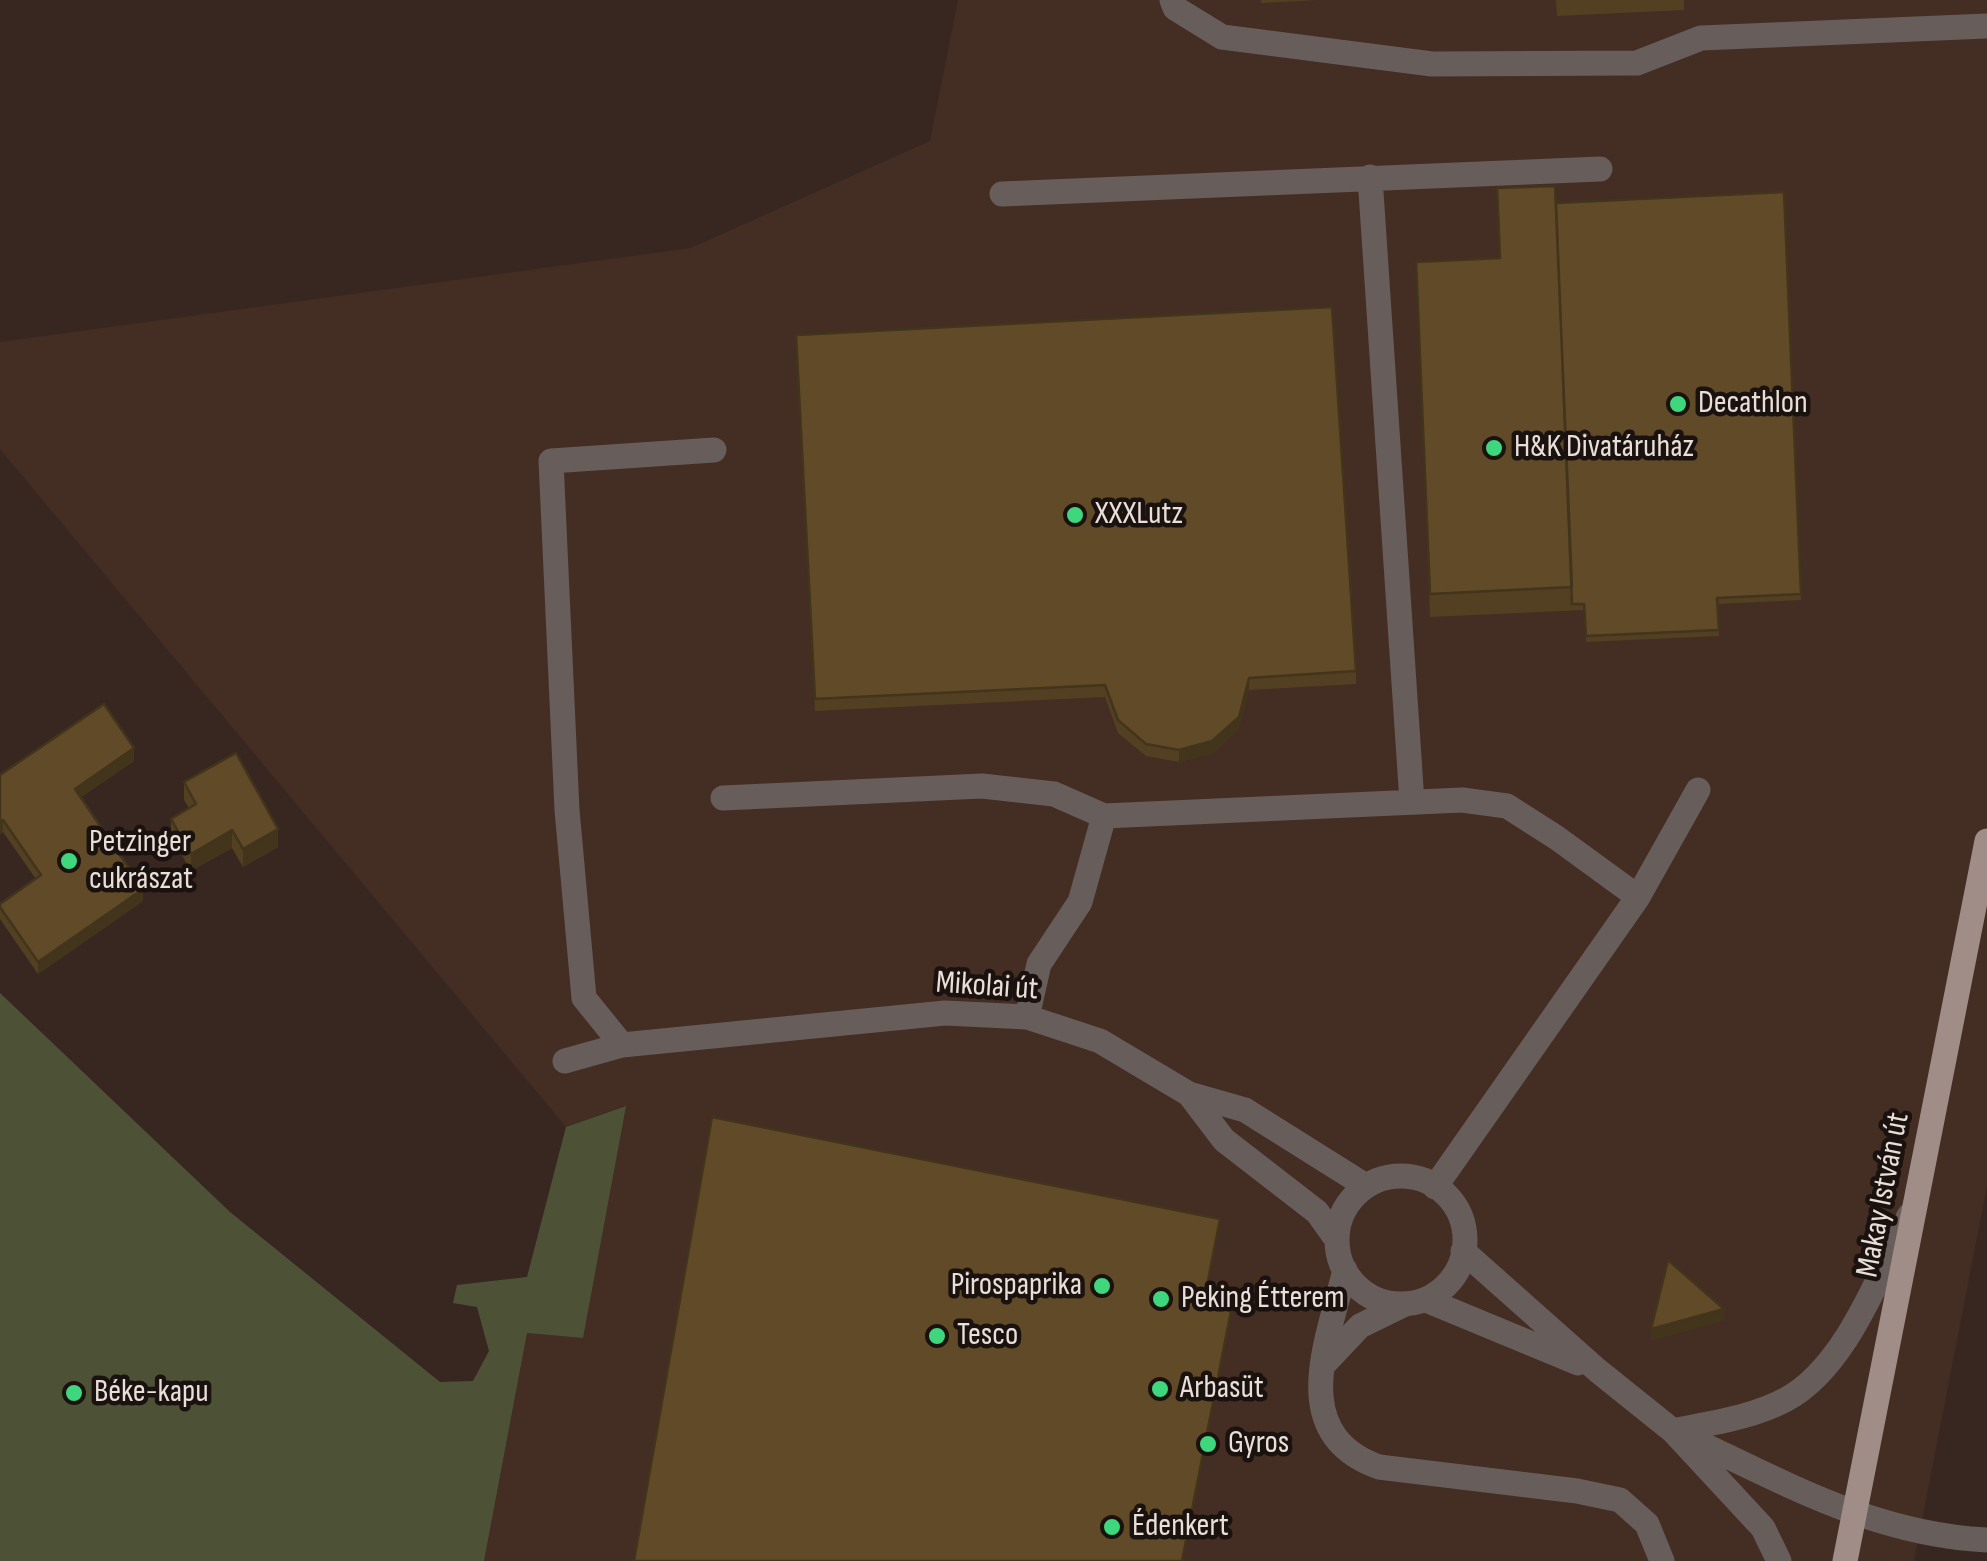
<!DOCTYPE html>
<meta charset="utf-8">
<style>
body{margin:0}
canvas{display:block;background:#382720}
</style>
<canvas width="1987" height="1561"></canvas>
<script>
const context = document.querySelector('canvas').getContext('2d');
context.lineJoin = 'round';
function fillPath(path, color) {
  context.fillStyle = color;
  context.fill(path, 'evenodd');
}
function trace(path, color, width, dash) {
  context.strokeStyle = color;
  context.lineWidth = width;
  context.lineCap = dash ? 'butt' : 'round';
  context.setLineDash(dash || []);
  context.stroke(path);
}
function drawText(font, color, halo, rows, align = 'center') {
  context.font = font + ' "Sofia Sans Condensed",sans-serif';
  context.lineWidth = 9;
  context.setLineDash([]);
  context.textBaseline = 'middle';
  context.strokeStyle = halo;
  context.fillStyle = color;
  for (const [text, x, y, turn = 0] of rows) {
    context.save();
    context.translate(x, y);
    context.rotate((+turn || 0) * Math.PI / 180);
    context.textAlign = isNaN(turn) ? turn : align;
    if (halo) context.strokeText(text, 0, 0);
    context.fillText(text, 0, 0);
    context.restore();
  }
}
fillPath(new Path2D(`
 M 958,0 L 1987,0 L 1987,1186 L 1914,1561 L 484,1561 L 527,1333 L 582,1338 L 624,1106 L 566,1127 L 0,449 L 0,342 L 691,248 L 930,141 Z`), '#442d22');
fillPath(new Path2D(`
 M 0,993 L 230,1212 L 440,1382 L 473,1381 L 489,1351 L 477,1307 L 453,1303 L 457,1285 L 527,1277 L 566,1127 L 626,1106 L 583,1338 L 527,1333 L 484,1561 L 0,1561 Z`), '#4d5237');
trace(new Path2D(`
 M 1172,0 L 1175,8 L 1222,37 L 1432,64 L 1637,63 L 1701,38 L 1987,26
 M 1370,177 L 1412,802
 M 1002,194 L 1600,169
 M 723,798 L 982,786 L 1054,794 L 1104,816
 M 1027,1017 L 1039,964 L 1080,902 L 1104,816 L 1462,800 L 1507,806 L 1557,838 L 1638,897
 M 622,1045 L 584,998 L 567,810 L 551,461 L 714,450
 M 565,1061 L 622,1045 L 945,1013 L 1027,1017 L 1100,1041 L 1189,1094 L 1245,1110 L 1366,1186
 M 1189,1094 L 1224,1140 L 1317,1212 L 1337,1240
 M1337 1240a64 64 0 1 1 128 0a64 64 0 1 1-128 0Z
 M 1435,1187 L 1638,897 L 1698,790
 M 1463,1251 L 1597,1370 L 1673,1431 L 1763,1528 L 1779,1561
 M 1345,1270 C 1328,1341 1286,1434 1379,1467 L 1577,1491 L 1620,1500 L 1647,1524 L 1662,1561
 M 1426,1300 L 1578,1363
 M 1326,1362 L 1360,1326 L 1405,1304
 M 1673,1431 C 1710,1423 1751,1418 1785,1400 C 1846,1368 1879,1274 1909,1216
 M 1687,1437 C 1785,1483 1876,1535 1987,1540`), '#675d5b', 25);
trace(new Path2D(`
 M 1845,1561 L 1987,841`), '#a18d88', 25);
fillPath(new Path2D(`
 M 1261,0 L 1318,0 L 1261,3 Z
 M 1556,0 L 1684,0 L 1684,10 L 1557,16 Z
 M 1497,188 L 1556,203 L 1784,192 L 1801,600 L 1718,604 L 1719,636 L 1586,642 L 1584,610 L 1430,617 L 1416,262 L 1499,258 Z
 M 796,347 L 1356,671 L 1356,684 L 1249,690 L 1239,729 L 1212,754 L 1179,762 L 1146,756 L 1118,733 L 1105,697 L 815,711 Z
 M 134,761 L 81,797 L 143,901 L 38,974 L 0,919 L 0,904 L 36,879 L 3,832 L 0,834 L 0,775 Z
 M 184,782 L 278,847 L 243,867 L 232,848 L 191,871 L 171,836 L 171,819 L 189,808 L 184,800 Z`), '#534022');
fillPath(new Path2D(`
 M 1249,678 L 1249,690 L 1239,729 L 1212,754 L 1179,762 L 1179,750 Z
 M 134,748 L 134,761 L 75,801 L 75,789 Z
 M 3,820 L 3,832 L 0,834 L 0,822 Z
 M 278,829 L 278,847 L 243,867 L 243,849 Z
 M 232,830 L 232,848 L 191,871 L 191,854 Z
 M 143,889 L 143,901 L 38,974 L 38,962 Z
 M 1232,1306 L 1232,1312 L 1182,1561 Z
 M 1724,1309 L 1724,1321 L 1651,1341 L 1651,1329 Z`), '#43341c');
const building = new Path2D(`
 M 1555,186 L 1572,587 L 1430,594 L 1416,262 L 1500,258 L 1497,188 Z
 M 1784,192 L 1801,594 L 1717,598 L 1719,630 L 1586,636 L 1584,604 L 1572,604 L 1556,203 Z
 M 1332,307 L 1356,671 L 1249,678 L 1239,717 L 1212,741 L 1179,750 L 1146,744 L 1118,720 L 1105,685 L 815,699 L 796,335 Z
 M 104,704 L 134,748 L 75,789 L 143,889 L 38,962 L 0,907 L 0,904 L 41,875 L 3,820 L 0,822 L 0,775 Z
 M 236,753 L 278,829 L 243,849 L 232,830 L 191,854 L 171,819 L 196,804 L 184,782 Z
 M 712,1117 L 1220,1219 L 1204,1301 L 1232,1306 L 1182,1561 L 634,1561 Z
 M 1668,1260 L 1724,1309 L 1651,1329 Z`);
fillPath(building, '#604a28');
trace(building, '#43341c', 2.5);
for (const [x, y, r, color] of [
 [1678,404,10,"#3fd77d"],
 [1494,448,10,"#3fd77d"],
 [1075,515,10,"#3fd77d"],
 [69,861,10,"#3fd77d"],
 [1102,1286,10,"#3fd77d"],
 [1161,1299,10,"#3fd77d"],
 [937,1336,10,"#3fd77d"],
 [1160,1389,10,"#3fd77d"],
 [74,1393,10,"#3fd77d"],
 [1208,1444,10,"#3fd77d"],
 [1112,1527,10,"#3fd77d"]
]) {
  const dot = new Path2D();
  dot.arc(x, y, r, 0, 2 * Math.PI);
  context.fillStyle = color;
  context.fill(dot);
  trace(dot, '#1a120f', 4);
}
drawText('32px', '#eaded9', '#1a120f', [
 ["Decathlon",1698,404],
 ["H&K Divatáruház",1514,448],
 ["XXXLutz",1095,515],
 ["Petzinger",89,843],
 ["cukrászat",89,880],
 ["Pirospaprika",1082,1286,"right"],
 ["Peking Étterem",1181,1299],
 ["Tesco",957,1336],
 ["Arbasüt",1180,1389],
 ["Béke-kapu",94,1393],
 ["Gyros",1228,1444],
 ["Édenkert",1132,1527]
], 'left');
drawText('32px', '#eaded9', '#1a120f', [
 ["Mikolai út",987,987,4],
 ["Makay István út",1884,1195,-79]
]);
</script>
